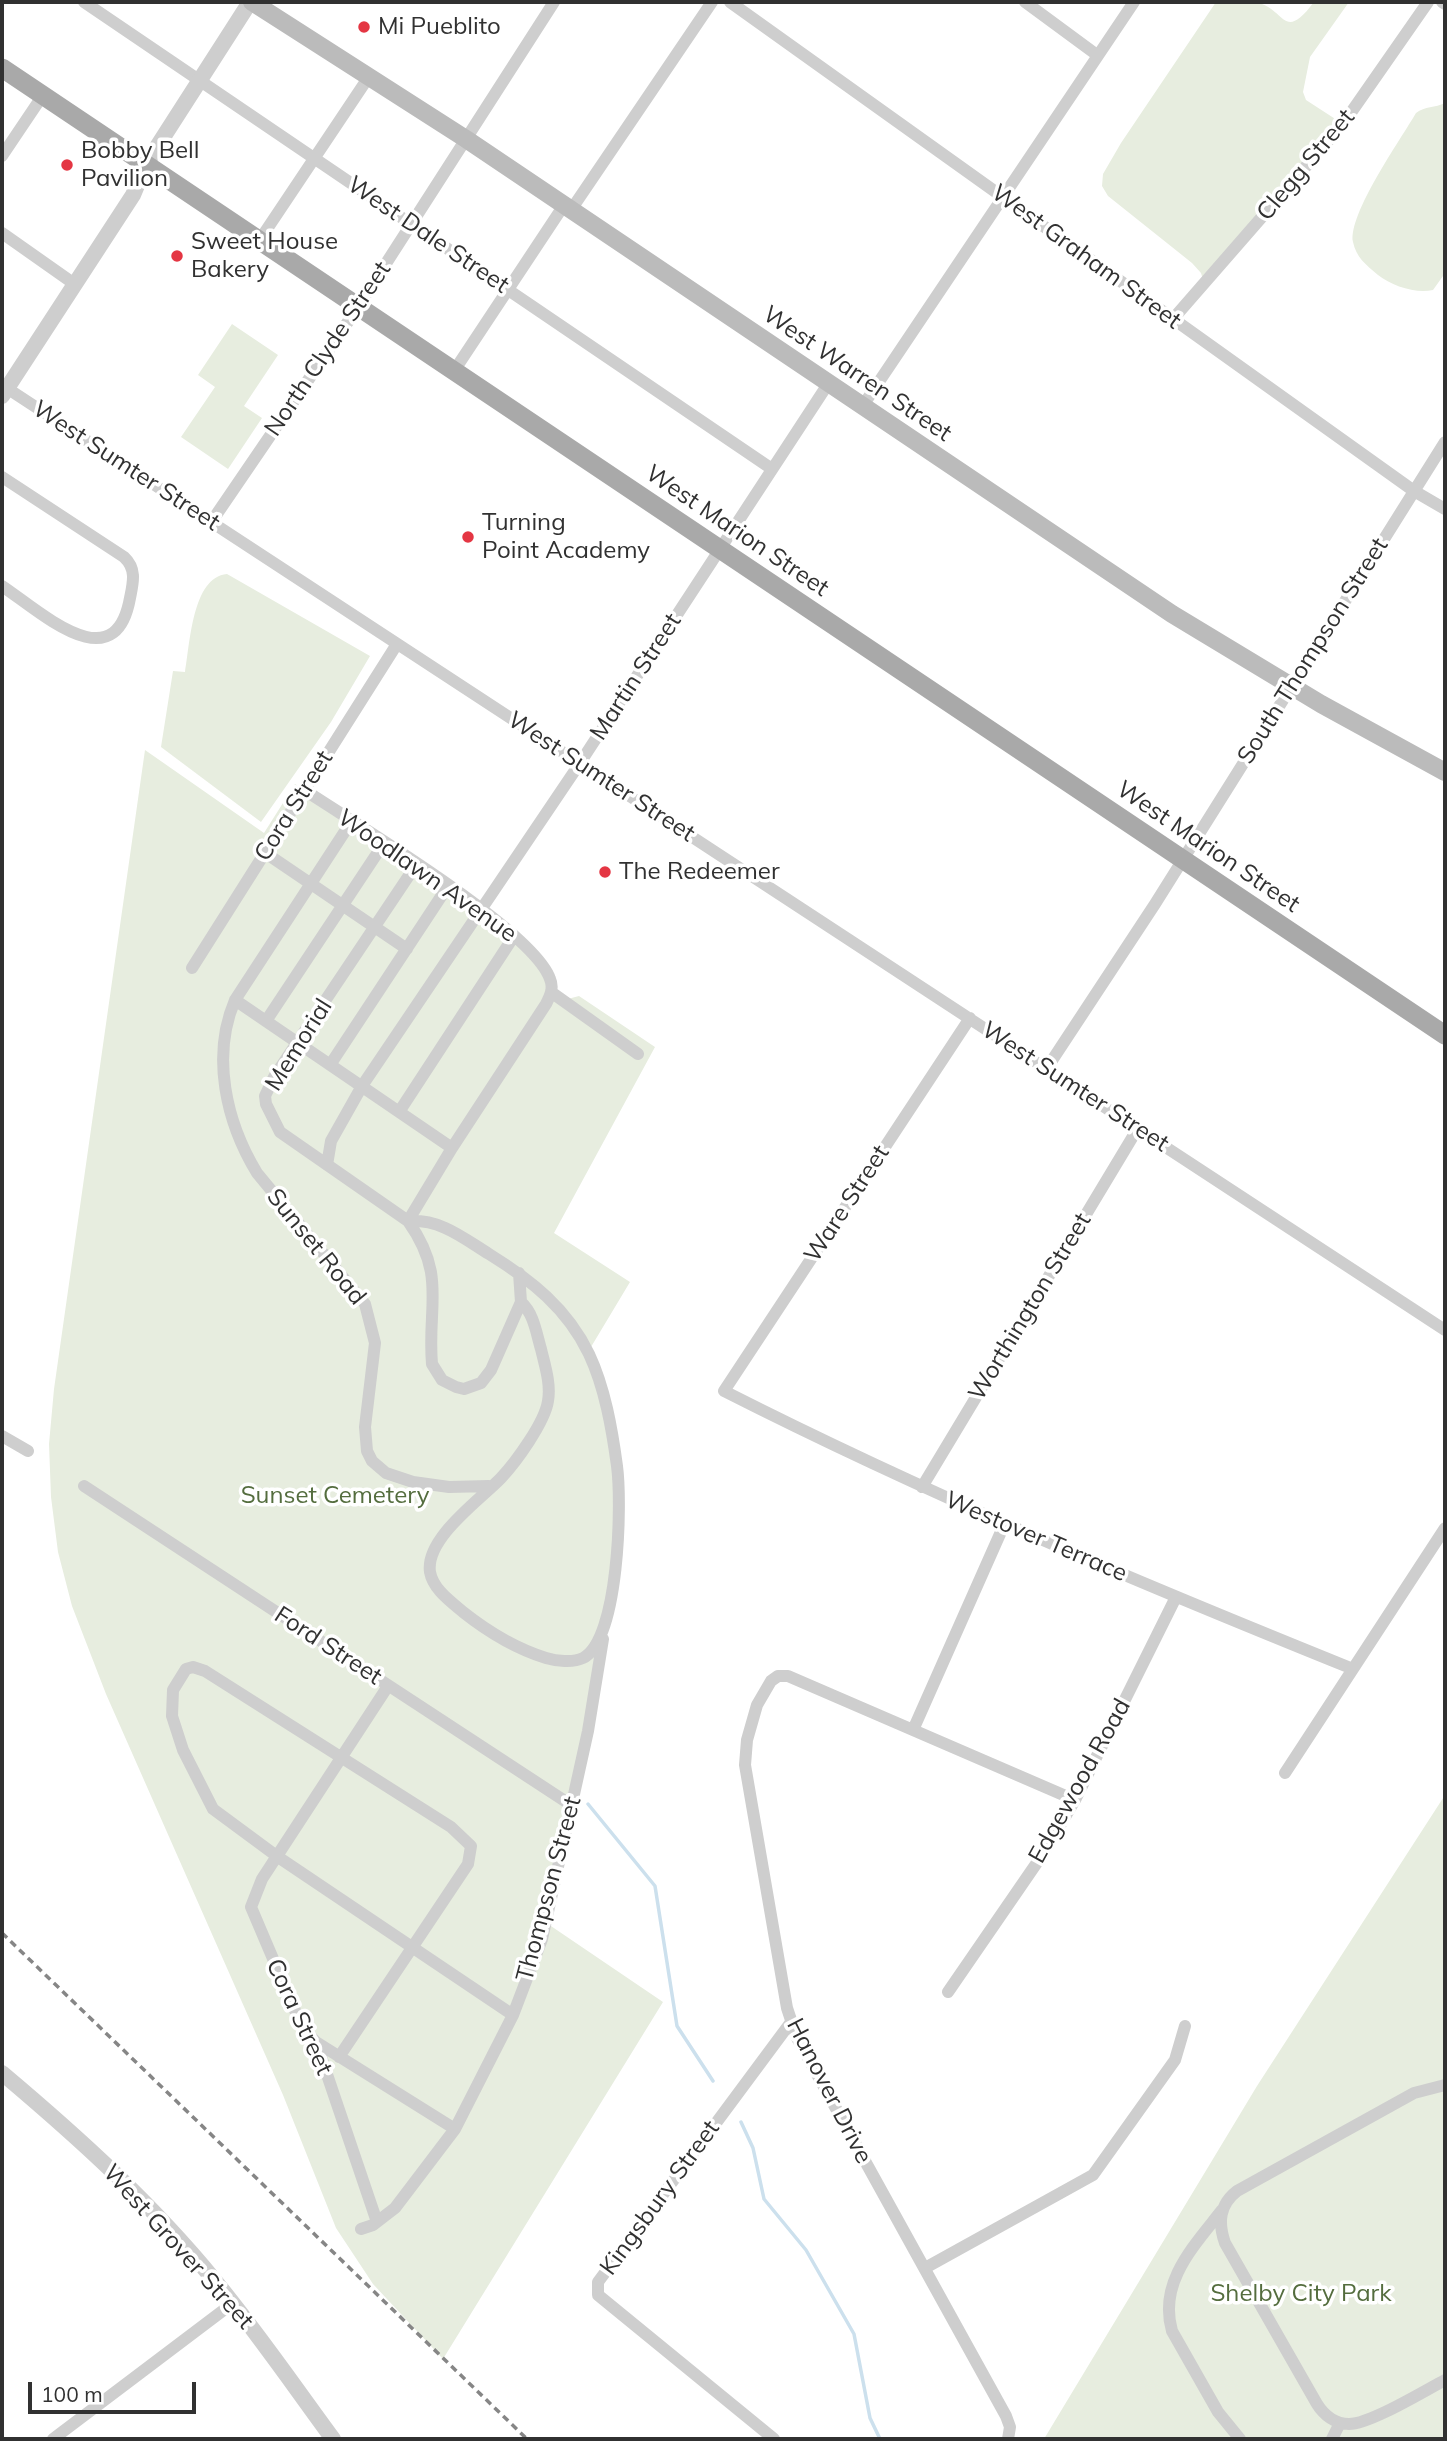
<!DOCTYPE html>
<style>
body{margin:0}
#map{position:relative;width:1447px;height:2441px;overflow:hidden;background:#fff;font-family:Mulish,sans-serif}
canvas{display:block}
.frame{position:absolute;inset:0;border:4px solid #313131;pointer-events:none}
.scale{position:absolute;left:28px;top:2382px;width:168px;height:32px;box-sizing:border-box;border:4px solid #313131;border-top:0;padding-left:9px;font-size:21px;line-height:24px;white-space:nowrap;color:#313131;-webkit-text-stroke:5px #fff;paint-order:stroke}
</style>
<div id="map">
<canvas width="1447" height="2441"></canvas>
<div class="frame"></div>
<div class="scale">100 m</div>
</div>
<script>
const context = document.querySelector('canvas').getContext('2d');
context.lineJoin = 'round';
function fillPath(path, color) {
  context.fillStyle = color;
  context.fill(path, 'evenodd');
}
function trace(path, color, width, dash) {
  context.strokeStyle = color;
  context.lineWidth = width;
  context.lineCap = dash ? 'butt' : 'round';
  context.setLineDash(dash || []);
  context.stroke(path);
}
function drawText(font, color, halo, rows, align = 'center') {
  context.font = font + ' Mulish,sans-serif';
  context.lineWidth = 7;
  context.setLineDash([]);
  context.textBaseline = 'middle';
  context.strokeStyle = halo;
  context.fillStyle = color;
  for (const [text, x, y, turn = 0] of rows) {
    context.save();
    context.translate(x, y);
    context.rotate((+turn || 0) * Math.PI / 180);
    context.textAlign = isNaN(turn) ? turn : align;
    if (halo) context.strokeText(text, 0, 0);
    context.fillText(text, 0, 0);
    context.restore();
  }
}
fillPath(new Path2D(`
 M 1216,2 C 1228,2 1244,0 1256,2 C 1286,9 1283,43 1314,2 L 1349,2 L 1310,57 L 1303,92 L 1306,100 L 1343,124 L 1204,283 L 1201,273 L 1192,263 L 1108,196 L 1102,186 L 1103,174 L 1121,143 Z
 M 1445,103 L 1443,276 L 1433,290 C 1416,294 1392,286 1378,275 C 1366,265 1356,257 1353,242 C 1348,214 1401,139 1416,113 C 1425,106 1435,108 1445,103 Z
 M 232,324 L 278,355 L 244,406 L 262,418 L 228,469 L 181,437 L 215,387 L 198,375 Z
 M 227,574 L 370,656 L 331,722 L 261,822 L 161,747 L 173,671 L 185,672 C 190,645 192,577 227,574 Z
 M 145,750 L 264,833 L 295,784 L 481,908 L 521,941 L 564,1000 L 579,996 L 655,1047 L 554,1233 L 630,1282 L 588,1352 L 609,1417 L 618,1559 L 545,1922 L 663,2002 L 443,2359 L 373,2284 L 336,2228 L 283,2095 L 106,1694 L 72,1606 L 58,1552 L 51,1497 L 49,1444 L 54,1389 Z
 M 1445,1795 L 1445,2439 L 1044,2439 L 1257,2086 Z`), '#e7eddf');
trace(new Path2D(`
 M 588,1804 L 655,1886 L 677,2026 L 713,2081
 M 741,2122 L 753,2148 L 764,2199 L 806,2250 L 854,2334 L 870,2418 L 880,2439`), '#cce0ed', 3.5);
trace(new Path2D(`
 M 84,2 L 772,469
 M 730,2 L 1414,491 L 1445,509
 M 1025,2 L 1097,55
 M 1442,2 L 1445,4
 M 2,156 L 43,95
 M 571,210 L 712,2
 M 2,233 L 73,283
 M 259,241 L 368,78
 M 1173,319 L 1343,124 L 1428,2
 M 454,371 L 564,205
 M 2,385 L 1445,1330
 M 862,407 L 1134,2
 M 2,477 L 124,557 C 137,569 133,583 130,598 C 115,682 41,612 2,586
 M 212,521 L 358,307 L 554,2
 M 303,789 C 352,822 534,930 550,979 C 554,988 550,996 546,1004 L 452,1148 L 408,1221
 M 351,822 L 235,1000 C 211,1056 226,1122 257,1173 L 365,1304 L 375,1343 L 365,1427 L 367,1451 L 372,1461 L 386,1473 L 413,1482 L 449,1487 L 489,1486
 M 264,852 L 407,949
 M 416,865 L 274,1077 L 265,1096 L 266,1104 L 280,1132 L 408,1221 C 447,1276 427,1305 432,1364 L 442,1380 L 456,1387 L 464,1389 L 481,1383 L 491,1370 L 521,1302 L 519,1273
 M 192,968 L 397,644
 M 551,992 L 638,1054
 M 235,1000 L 452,1148
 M 970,1018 L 724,1391 C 929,1495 1140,1583 1353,1669
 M 266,1021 L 384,843
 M 330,1065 L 448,886
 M 1047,1068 L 1155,904 L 1445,442
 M 399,1112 L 514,936
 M 327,1165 L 331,1141 L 362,1086 L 580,763 L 828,384
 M 408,1221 C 441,1219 463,1238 489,1254 C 531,1280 567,1308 589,1354 C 605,1388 612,1429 617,1466 C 622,1504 619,1640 583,1658 C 573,1663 556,1661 546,1658 C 517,1649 487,1631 463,1612 C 450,1601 433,1589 430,1572 C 425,1538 481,1499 501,1478 C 516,1462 545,1422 548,1401 C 551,1384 545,1366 541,1349 C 536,1332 534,1314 521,1302
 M 2,1436 L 28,1451
 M 84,1486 L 571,1805
 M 922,1487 L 1138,1128
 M 913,1730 L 1004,1525
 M 1285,1773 L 1445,1528
 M 948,1992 L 1045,1851 L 1075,1800 L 1176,1597
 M 316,2042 L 455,2129
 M 339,2057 L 468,1864 L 471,1846 L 451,1827 L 205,1671 L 193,1667 L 186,1669 L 173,1690 L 172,1716 L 183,1750 L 213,1809 L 278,1857 L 513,2015
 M 1445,2085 L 1414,2093 L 1237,2191 C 1219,2205 1218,2223 1225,2243 L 1317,2404 C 1324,2415 1335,2424 1349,2424 C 1370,2424 1424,2391 1445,2380
 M 1222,2210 C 1194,2246 1158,2282 1172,2331 L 1218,2412 L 1240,2439
 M 377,2222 L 316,2042 L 302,2027 L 251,1907 L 262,1879 L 388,1686
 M 361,2229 L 373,2225 L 395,2208 L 455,2129 L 513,2015 L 542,1939 L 588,1731 L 603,1639
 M 925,2268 L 1093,2175 L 1175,2060 L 1185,2026
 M 53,2439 L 233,2303
 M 774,2439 L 598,2295 L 598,2282 L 791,2022
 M 1008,2439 L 1010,2427 L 1006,2416 L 797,2038 L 787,2008 L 745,1765 L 747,1740 L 757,1705 L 771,1681 L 778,1676 L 788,1676 L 1075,1800
 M 1332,2439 L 1340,2423`), '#cecece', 12);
trace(new Path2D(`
 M 2,396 L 133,195 L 146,164 L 250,2
 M 2,2073 C 78,2137 152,2204 215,2281 C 257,2332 294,2386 333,2439`), '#cecece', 16);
trace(new Path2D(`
 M 252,2 L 466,139 L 1172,614 L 1321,704 L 1445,772`), '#bbb', 18);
trace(new Path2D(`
 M 2,68 L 1445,1035`), '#a9a9a9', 19);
trace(new Path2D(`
 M 2,1933 L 527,2439`), '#868686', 3.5, [7, 5]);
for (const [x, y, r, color] of [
 [364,27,7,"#e43643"],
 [67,165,7,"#e43643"],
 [177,256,7,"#e43643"],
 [468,537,7,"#e43643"],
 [605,872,7,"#e43643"]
]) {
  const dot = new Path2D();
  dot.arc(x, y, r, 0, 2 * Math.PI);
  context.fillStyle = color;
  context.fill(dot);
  trace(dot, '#fff', 2.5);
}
drawText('24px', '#313131', '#fff', [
 ["Mi Pueblito",378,27],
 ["Bobby Bell",81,151],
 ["Pavilion",81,179],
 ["Sweet House",191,242],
 ["Bakery",191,270],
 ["Turning",482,523],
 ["Point Academy",482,551],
 ["The Redeemer",619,872]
], 'left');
drawText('24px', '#313131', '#fff', [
 ["Clegg Street",1306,165,-50],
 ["West Dale Street",428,235,34],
 ["West Graham Street",1086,257,36],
 ["North Clyde Street",328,349,-56],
 ["West Warren Street",857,374,34],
 ["West Sumter Street",126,466,33],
 ["West Marion Street",737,531,34],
 ["South Thompson Street",1313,651,-58],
 ["Martin Street",636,677,-57],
 ["West Sumter Street",601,777,33],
 ["Cora Street",294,806,-58],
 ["West Marion Street",1208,847,34],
 ["Woodlawn Avenue",427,876,35],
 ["Memorial",299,1045,-58],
 ["West Sumter Street",1075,1087,33],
 ["Ware Street",847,1204,-57],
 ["Sunset Road",316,1247,51],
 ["Worthington Street",1030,1307,-59],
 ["Westover Terrace",1036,1537,23],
 ["Ford Street",328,1646,33],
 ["Edgewood Road",1080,1781,-61],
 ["Thompson Street",549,1889,-75],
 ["Cora Street",299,2017,65],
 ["Hanover Drive",829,2091,63],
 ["Kingsbury Street",660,2198,-54],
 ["West Grover Street",178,2247,48]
]);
drawText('24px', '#546d3e', '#fff', [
 ["Sunset Cemetery",335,1496],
 ["Shelby City Park",1301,2294]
]);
</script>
